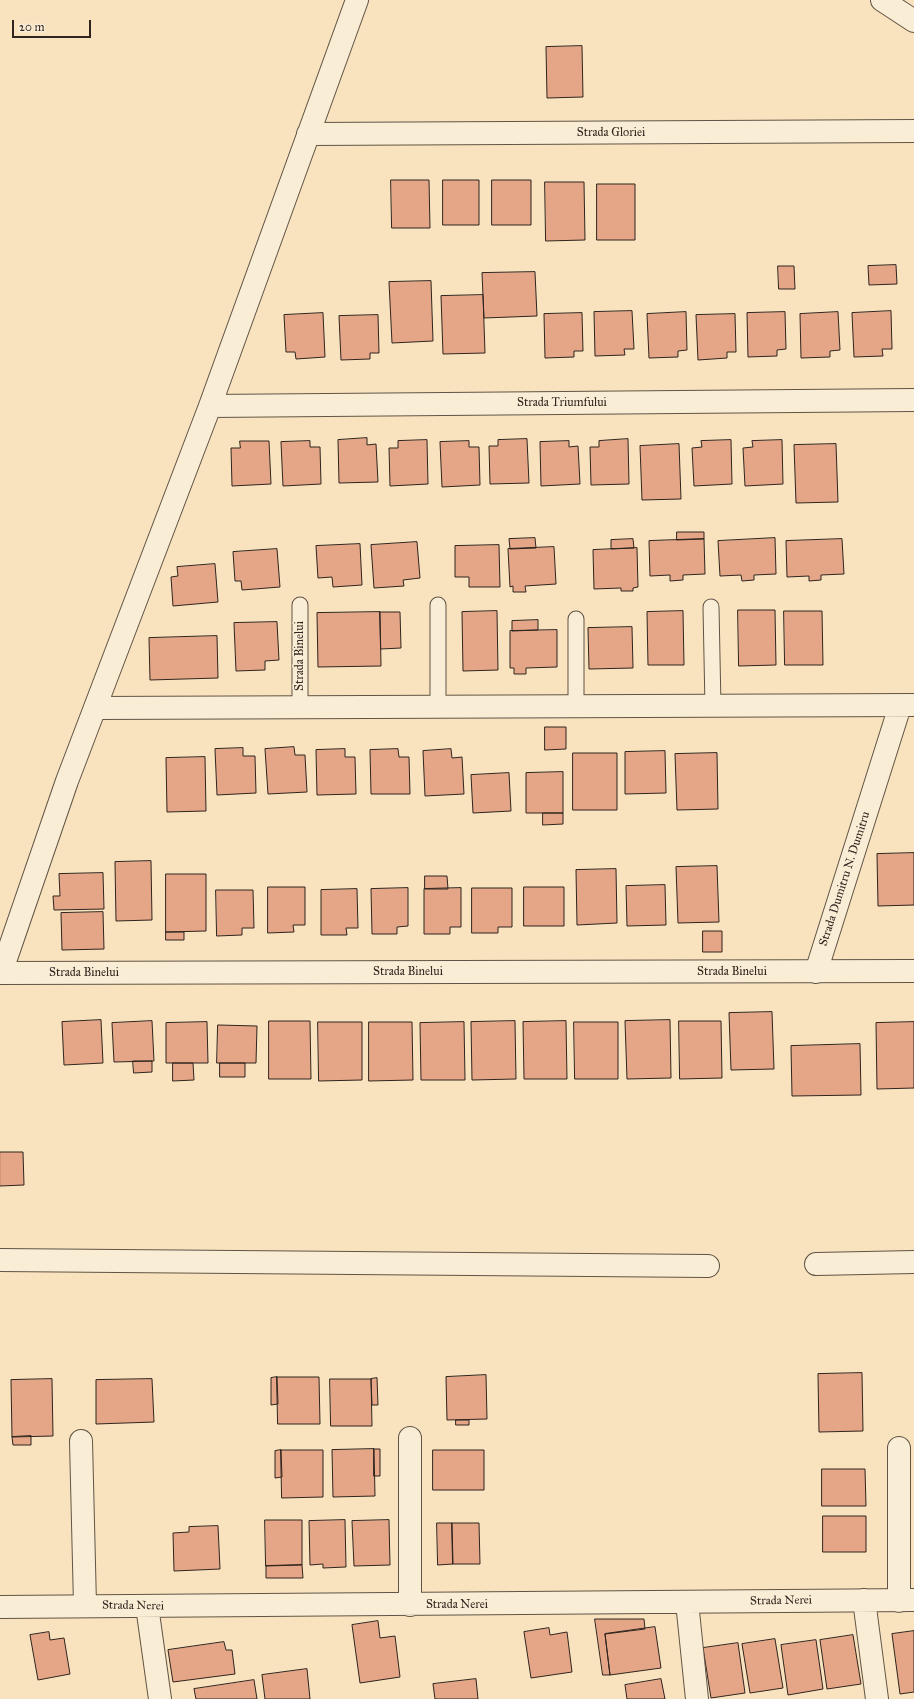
<!DOCTYPE html>
<style>
body{margin:0}
#map{position:relative;width:914px;height:1699px;overflow:hidden;background:#f8e3be;font-family:"IM FELL Great Primer",serif}
canvas{display:block}
.scale{position:absolute;left:12px;top:20px;width:79px;height:18px;box-sizing:border-box;border:2px solid #2f241e;border-top:0;padding-left:5px;font-size:12px;line-height:14px;white-space:nowrap;color:#2f241e;-webkit-text-stroke:3px #faedd5;paint-order:stroke}
</style>
<div id="map">
<canvas width="914" height="1699"></canvas>
<div class="scale">20 m</div>
</div>
<script>
const context = document.querySelector('canvas').getContext('2d');
context.lineJoin = 'round';
function fillPath(path, color) {
  context.fillStyle = color;
  context.fill(path, 'evenodd');
}
function trace(path, color, width, dash) {
  context.strokeStyle = color;
  context.lineWidth = width;
  context.lineCap = dash ? 'butt' : 'round';
  context.setLineDash(dash || []);
  context.stroke(path);
}
function drawText(font, color, halo, rows, align = 'center') {
  context.font = font + ' "IM FELL Great Primer",serif';
  context.lineWidth = 3;
  context.setLineDash([]);
  context.textBaseline = 'middle';
  context.strokeStyle = halo;
  context.fillStyle = color;
  for (const [text, x, y, turn = 0] of rows) {
    context.save();
    context.translate(x, y);
    context.rotate((+turn || 0) * Math.PI / 180);
    context.textAlign = isNaN(turn) ? turn : align;
    if (halo) context.strokeText(text, 0, 0);
    context.fillText(text, 0, 0);
    context.restore();
  }
}
const building = new Path2D(`
 M 582,46 L 583,97 L 547,98 L 546,47 Z
 M 391,180 L 429,180 L 430,228 L 392,228 Z
 M 443,180 L 479,180 L 479,225 L 443,225 Z
 M 492,180 L 531,180 L 531,225 L 492,225 Z
 M 545,182 L 584,182 L 585,240 L 546,241 Z
 M 597,184 L 635,184 L 635,240 L 597,240 Z
 M 896,265 L 897,284 L 869,285 L 868,266 Z
 M 778,266 L 794,266 L 795,289 L 779,289 Z
 M 535,272 L 537,316 L 484,318 L 482,273 Z
 M 431,281 L 433,341 L 392,343 L 389,282 Z
 M 483,295 L 485,353 L 443,354 L 441,296 Z
 M 632,311 L 634,349 L 624,349 L 625,355 L 595,356 L 594,312 Z
 M 891,311 L 892,349 L 882,349 L 883,356 L 854,357 L 852,313 Z
 M 686,312 L 687,350 L 678,351 L 678,357 L 649,358 L 647,314 Z
 M 785,312 L 786,349 L 777,350 L 777,356 L 748,357 L 747,313 Z
 M 838,312 L 840,350 L 830,351 L 830,357 L 801,358 L 800,314 Z
 M 323,313 L 325,357 L 296,359 L 295,352 L 286,352 L 284,315 Z
 M 582,313 L 583,351 L 574,351 L 574,357 L 545,358 L 544,314 Z
 M 735,314 L 736,352 L 727,352 L 727,358 L 698,360 L 696,315 Z
 M 378,315 L 379,353 L 370,353 L 370,359 L 341,360 L 339,316 Z
 M 367,438 L 367,445 L 376,444 L 378,482 L 339,483 L 338,440 Z
 M 527,439 L 529,483 L 490,484 L 489,446 L 498,446 L 498,440 Z
 M 628,439 L 629,484 L 591,485 L 590,447 L 599,447 L 599,441 Z
 M 427,440 L 428,484 L 390,486 L 389,448 L 398,448 L 398,441 Z
 M 731,440 L 732,484 L 694,486 L 692,448 L 702,447 L 701,441 Z
 M 782,440 L 783,484 L 745,486 L 743,448 L 753,447 L 752,441 Z
 M 240,441 L 269,441 L 271,484 L 232,486 L 231,448 L 240,448 Z
 M 310,441 L 310,447 L 320,447 L 321,484 L 283,486 L 281,442 Z
 M 469,441 L 469,447 L 479,447 L 480,485 L 442,487 L 440,442 Z
 M 569,441 L 569,447 L 578,446 L 580,484 L 541,486 L 540,442 Z
 M 679,444 L 681,499 L 642,500 L 640,446 Z
 M 836,444 L 838,502 L 796,503 L 794,445 Z
 M 677,532 L 704,532 L 704,539 L 677,540 Z
 M 535,538 L 536,548 L 510,549 L 509,539 Z
 M 775,538 L 776,574 L 754,575 L 754,580 L 742,581 L 741,575 L 720,576 L 718,541 Z
 M 633,539 L 634,548 L 611,549 L 611,540 Z
 M 704,539 L 705,574 L 683,575 L 683,580 L 670,581 L 670,575 L 650,576 L 649,541 Z
 M 842,539 L 844,574 L 821,575 L 821,580 L 809,581 L 809,576 L 787,577 L 786,541 Z
 M 417,542 L 420,578 L 403,580 L 404,586 L 374,588 L 371,545 Z
 M 360,544 L 362,585 L 333,587 L 332,577 L 318,578 L 316,546 Z
 M 499,545 L 500,587 L 469,587 L 469,577 L 455,577 L 455,546 Z
 M 554,547 L 556,584 L 525,586 L 526,592 L 513,592 L 513,586 L 510,587 L 508,549 Z
 M 637,548 L 638,587 L 633,588 L 633,591 L 621,591 L 621,588 L 594,589 L 593,550 Z
 M 277,549 L 280,587 L 242,590 L 241,581 L 235,581 L 233,552 Z
 M 215,564 L 218,602 L 173,606 L 171,577 L 178,576 L 177,567 Z
 M 738,610 L 775,610 L 776,665 L 739,666 Z
 M 497,611 L 498,670 L 463,671 L 462,612 Z
 M 683,611 L 684,665 L 648,665 L 647,612 Z
 M 784,611 L 822,611 L 823,665 L 785,665 Z
 M 380,612 L 381,666 L 318,667 L 317,613 Z
 M 380,612 L 400,612 L 401,648 L 381,649 Z
 M 538,620 L 538,630 L 512,631 L 512,621 Z
 M 277,622 L 279,660 L 265,661 L 265,670 L 236,671 L 234,623 Z
 M 632,627 L 633,668 L 589,669 L 588,628 Z
 M 557,630 L 557,667 L 526,668 L 526,674 L 514,674 L 514,668 L 510,668 L 510,631 Z
 M 217,636 L 218,678 L 150,680 L 149,638 Z
 M 545,727 L 566,727 L 566,749 L 545,750 Z
 M 294,747 L 295,755 L 305,755 L 307,792 L 268,794 L 265,749 Z
 M 243,748 L 243,756 L 255,756 L 256,793 L 217,795 L 215,749 Z
 M 345,749 L 345,757 L 355,757 L 356,794 L 317,795 L 316,750 Z
 M 398,749 L 399,757 L 409,757 L 410,794 L 371,794 L 370,750 Z
 M 451,749 L 452,758 L 462,757 L 464,794 L 425,796 L 423,751 Z
 M 665,751 L 666,793 L 625,794 L 625,752 Z
 M 573,753 L 617,753 L 617,810 L 573,810 Z
 M 717,753 L 718,809 L 677,810 L 675,754 Z
 M 205,757 L 206,811 L 167,812 L 166,758 Z
 M 563,772 L 563,813 L 526,813 L 526,773 Z
 M 509,773 L 511,811 L 473,813 L 471,775 Z
 M 543,813 L 563,813 L 563,824 L 543,825 Z
 M 914,853 L 914,905 L 878,906 L 877,854 Z
 M 151,861 L 152,920 L 116,921 L 115,862 Z
 M 717,866 L 719,922 L 678,923 L 676,867 Z
 M 616,869 L 617,923 L 577,925 L 576,870 Z
 M 103,873 L 104,909 L 54,910 L 53,896 L 60,896 L 59,874 Z
 M 166,874 L 206,874 L 206,931 L 166,932 Z
 M 425,876 L 447,876 L 448,889 L 425,889 Z
 M 665,885 L 666,925 L 627,926 L 626,886 Z
 M 268,887 L 305,887 L 305,925 L 293,925 L 294,932 L 268,933 Z
 M 524,887 L 564,887 L 564,926 L 524,926 Z
 M 408,888 L 408,926 L 397,927 L 397,934 L 372,934 L 371,889 Z
 M 461,888 L 461,927 L 450,927 L 450,934 L 424,934 L 424,889 Z
 M 472,888 L 512,888 L 512,927 L 498,927 L 498,933 L 472,933 Z
 M 357,889 L 358,928 L 346,928 L 347,935 L 321,935 L 321,890 Z
 M 216,890 L 253,890 L 254,928 L 242,928 L 242,935 L 217,936 Z
 M 103,912 L 104,949 L 62,950 L 61,913 Z
 M 703,931 L 722,931 L 722,952 L 703,952 Z
 M 166,932 L 184,932 L 184,940 L 166,940 Z
 M 772,1012 L 774,1069 L 731,1070 L 729,1013 Z
 M 101,1020 L 103,1063 L 64,1065 L 62,1022 Z
 M 670,1020 L 671,1078 L 627,1079 L 625,1021 Z
 M 152,1021 L 154,1061 L 114,1062 L 112,1023 Z
 M 269,1021 L 310,1021 L 311,1079 L 269,1079 Z
 M 515,1021 L 516,1079 L 472,1080 L 471,1022 Z
 M 566,1021 L 567,1079 L 524,1079 L 523,1022 Z
 M 679,1021 L 721,1021 L 722,1078 L 680,1079 Z
 M 207,1022 L 208,1063 L 166,1063 L 166,1023 Z
 M 318,1022 L 362,1022 L 362,1080 L 319,1081 Z
 M 369,1022 L 412,1022 L 413,1080 L 369,1081 Z
 M 464,1022 L 465,1080 L 421,1080 L 420,1023 Z
 M 574,1022 L 618,1022 L 618,1079 L 575,1079 Z
 M 914,1022 L 914,1088 L 877,1089 L 876,1023 Z
 M 218,1025 L 257,1026 L 256,1063 L 217,1063 Z
 M 860,1044 L 861,1095 L 792,1096 L 791,1046 Z
 M 133,1061 L 152,1061 L 152,1072 L 134,1073 Z
 M 173,1063 L 193,1063 L 194,1080 L 173,1081 Z
 M 220,1063 L 245,1063 L 245,1077 L 220,1077 Z
 M 0,1152 L 23,1152 L 24,1185 L 0,1186 Z
 M 862,1373 L 863,1431 L 819,1432 L 818,1374 Z
 M 486,1375 L 487,1419 L 447,1420 L 446,1377 Z
 M 277,1377 L 319,1377 L 320,1424 L 278,1424 Z
 M 277,1377 L 278,1404 L 271,1405 L 271,1378 Z
 M 377,1378 L 378,1405 L 372,1405 L 371,1379 Z
 M 52,1379 L 53,1436 L 12,1437 L 11,1380 Z
 M 152,1379 L 154,1422 L 96,1424 L 96,1380 Z
 M 330,1379 L 371,1379 L 372,1426 L 331,1426 Z
 M 456,1420 L 469,1420 L 469,1425 L 456,1425 Z
 M 31,1436 L 31,1445 L 13,1445 L 12,1437 Z
 M 374,1449 L 380,1449 L 380,1476 L 374,1476 Z
 M 374,1449 L 375,1496 L 333,1497 L 332,1450 Z
 M 281,1450 L 282,1477 L 275,1478 L 275,1451 Z
 M 281,1450 L 323,1450 L 323,1497 L 282,1498 Z
 M 433,1450 L 484,1450 L 484,1490 L 433,1490 Z
 M 822,1469 L 865,1469 L 866,1506 L 822,1506 Z
 M 823,1516 L 866,1516 L 866,1552 L 823,1552 Z
 M 265,1520 L 302,1520 L 302,1565 L 266,1566 Z
 M 345,1520 L 346,1567 L 323,1568 L 323,1564 L 310,1565 L 309,1521 Z
 M 389,1520 L 390,1565 L 354,1566 L 352,1521 Z
 M 437,1523 L 452,1523 L 453,1564 L 438,1565 Z
 M 452,1523 L 479,1523 L 480,1564 L 453,1564 Z
 M 218,1526 L 220,1569 L 174,1571 L 173,1533 L 189,1532 L 189,1527 Z
 M 302,1565 L 303,1578 L 266,1578 L 266,1566 Z
 M 595,1619 L 644,1619 L 645,1629 L 605,1634 L 610,1675 L 603,1675 Z
 M 378,1621 L 380,1638 L 395,1636 L 400,1677 L 360,1683 L 352,1625 Z
 M 655,1627 L 661,1668 L 610,1675 L 605,1634 Z
 M 549,1628 L 550,1635 L 567,1632 L 572,1672 L 531,1678 L 524,1632 Z
 M 914,1631 L 914,1692 L 900,1694 L 892,1634 Z
 M 49,1632 L 50,1640 L 64,1638 L 70,1674 L 38,1680 L 30,1635 Z
 M 853,1635 L 861,1684 L 827,1689 L 820,1640 Z
 M 775,1639 L 783,1688 L 750,1693 L 742,1644 Z
 M 816,1640 L 823,1689 L 788,1695 L 781,1645 Z
 M 224,1642 L 226,1650 L 232,1650 L 235,1674 L 173,1682 L 168,1650 Z
 M 738,1643 L 745,1693 L 711,1698 L 703,1648 Z
 M 307,1669 L 310,1699 L 265,1699 L 262,1675 Z
 M 476,1679 L 478,1699 L 435,1699 L 433,1684 Z
 M 661,1679 L 665,1699 L 627,1699 L 625,1685 Z
 M 254,1680 L 257,1699 L 196,1699 L 194,1689 Z`);
fillPath(building, '#e5a687');
trace(building, '#2f241e', 1);
const service = new Path2D(`
 M 438,605 L 438,708
 M 711,607 L 713,707
 M 576,619 L 576,708
 M 300,707 L 300,605`);
const minor = new Path2D(`
 M 357,0 L 210,406 L 67,781 L 1,973 L 914,971
 M 882,0 L 914,21
 M 308,134 L 914,131
 M 210,406 L 914,400
 M 95,708 L 914,705
 M 816,972 L 900,706
 M 0,1260 L 708,1266
 M 816,1264 L 914,1262
 M 410,1438 L 410,1605
 M 81,1441 L 85,1605
 M 899,1448 L 899,1601
 M 864,1600 L 877,1699
 M 687,1602 L 697,1699
 M 147,1606 L 160,1699
 M 0,1607 L 914,1600`);
trace(service, '#615446', 17);
trace(minor, '#615446', 24);
trace(service, '#faedd5', 15);
trace(minor, '#faedd5', 22);
drawText('12px', '#2f241e', '#faedd5', [
 ["Strada Gloriei",611,133],
 ["Strada Triumfului",562,403],
 ["Strada Binelui",300,656,-90],
 ["Strada Dumitru N. Dumitru",845,879,-72],
 ["Strada Binelui",408,972],
 ["Strada Binelui",732,972],
 ["Strada Binelui",84,973],
 ["Strada Nerei",781,1601,-1],
 ["Strada Nerei",457,1605],
 ["Strada Nerei",133,1606,1]
]);
</script>
